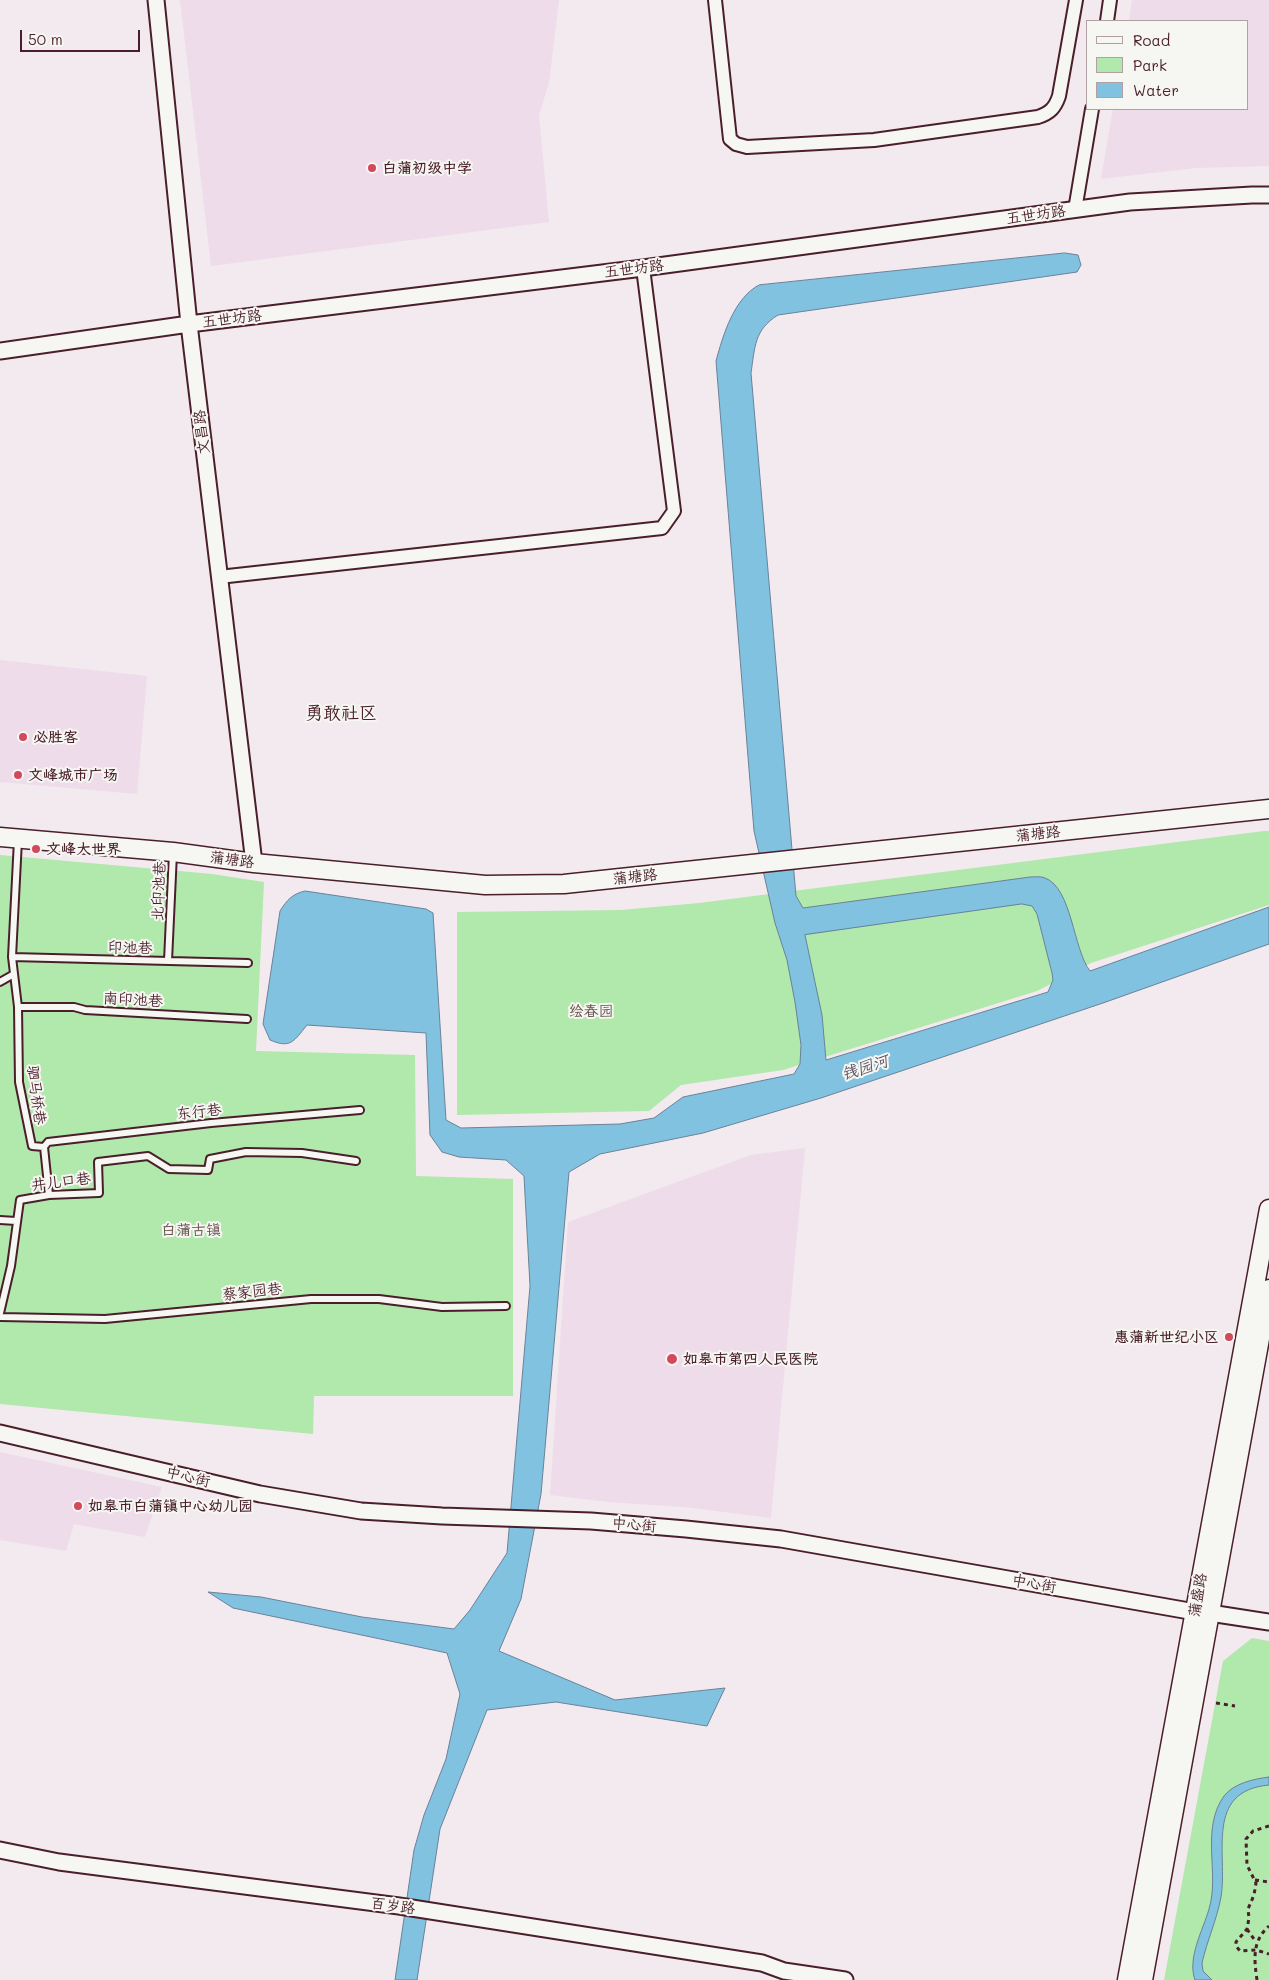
<!DOCTYPE html>
<meta charset="utf-8">
<style>
body{margin:0}
#map{position:relative;width:1269px;height:1980px;overflow:hidden;background:#f2eaee;font-family:Mali,sans-serif}
canvas{display:block}
.legend{position:absolute;left:1086px;top:20px;width:162px;height:90px;box-sizing:border-box;background:#f6f6f2;border:1px solid #b1a0a2;margin:0;padding:6px 9px;list-style:none;font-size:15px;color:#4a1f2b}
.legend li{display:flex;align-items:center;gap:10px;height:25px}
.legend b{width:25px;border:1px solid #b1a0a2}
.scale{position:absolute;left:20px;top:30px;width:120px;height:22px;box-sizing:border-box;border:2px solid #4a1f2b;border-top:0;padding-left:6px;font-size:15px;line-height:18px;white-space:nowrap;color:#4a1f2b;-webkit-text-stroke:4px #f6f6f2;paint-order:stroke}
</style>
<div id="map">
<canvas width="1269" height="1980"></canvas>
<ul class="legend">
<li><b style="height:6px;background:#f6f6f2"></b>Road</li>
<li><b style="height:14px;background:#b1e8ab"></b>Park</li>
<li><b style="height:14px;background:#81c2e1"></b>Water</li>
</ul>
<div class="scale">50 m</div>
</div>
<script>
const context = document.querySelector('canvas').getContext('2d');
context.lineJoin = 'round';
function fillPath(path, color) {
  context.fillStyle = color;
  context.fill(path, 'evenodd');
}
function trace(path, color, width, dash) {
  context.strokeStyle = color;
  context.lineWidth = width;
  context.lineCap = dash ? 'butt' : 'round';
  context.setLineDash(dash || []);
  context.stroke(path);
}
function drawText(font, color, halo, rows, align = 'center') {
  context.font = font + ' Mali,"LXGW WenKai TC",sans-serif';
  context.lineWidth = 4;
  context.setLineDash([]);
  context.textBaseline = 'middle';
  context.strokeStyle = halo;
  context.fillStyle = color;
  for (const [text, x, y, turn = 0] of rows) {
    context.save();
    context.translate(x, y);
    context.rotate((+turn || 0) * Math.PI / 180);
    context.textAlign = isNaN(turn) ? turn : align;
    if (halo) context.strokeText(text, 0, 0);
    context.fillText(text, 0, 0);
    context.restore();
  }
}
fillPath(new Path2D(`
 M 180,0 L 559,0 L 549,83 L 539,115 L 549,222 L 211,266 Z
 M 1132,0 L 1269,0 L 1269,166 L 1196,168 L 1101,179 L 1113,109 L 1248,109 L 1248,21 L 1129,21 Z
 M 0,660 L 147,676 L 137,794 L 0,782 Z
 M 805,1148 L 771,1518 L 684,1507 L 608,1502 L 550,1495 L 568,1222 L 751,1155 Z
 M 0,1452 L 162,1487 L 145,1537 L 74,1524 L 66,1551 L 0,1540 Z`), '#eedcea');
fillPath(new Path2D(`
 M 1264,831 L 1269,831 L 1269,905 L 1091,963 L 1037,991 L 783,1070 L 681,1085 L 649,1111 L 457,1115 L 457,912 L 621,910 L 699,903 Z
 M 0,855 L 212,874 L 264,882 L 256,1051 L 415,1055 L 416,1176 L 513,1179 L 513,1396 L 314,1396 L 313,1434 L 0,1404 Z
 M 1252,1638 L 1269,1641 L 1269,1980 L 1164,1980 L 1223,1661 Z`), '#b1e8ab');
const water = new Path2D(`
 M 1065,253 L 1078,255 L 1081,265 L 1077,272 L 778,315 C 754,330 755,347 751,373 L 796,896 L 803,908 L 1030,877 C 1034,877 1041,876 1045,878 C 1072,888 1073,949 1090,971 L 1269,907 L 1269,944 L 1103,1003 L 821,1098 L 703,1133 L 600,1154 L 569,1172 L 541,1494 L 521,1599 L 499,1651 L 615,1700 L 725,1688 L 707,1726 L 556,1702 L 487,1710 L 440,1829 L 417,1980 L 395,1980 L 414,1850 L 424,1815 L 446,1759 L 460,1694 L 447,1653 L 233,1608 L 208,1592 L 261,1597 L 362,1617 L 454,1629 L 470,1610 L 507,1553 L 530,1286 L 524,1176 L 506,1160 L 459,1157 L 442,1152 L 430,1135 L 426,1033 L 307,1025 C 294,1041 291,1049 270,1040 L 263,1024 L 280,911 C 287,900 292,894 305,891 L 426,909 L 433,913 L 446,1120 L 461,1128 L 620,1124 L 654,1118 L 683,1097 L 794,1074 L 800,1064 L 801,1045 L 795,1002 L 787,960 L 775,923 L 754,831 L 716,361 C 723,335 734,298 759,285 ZM 1022,904 L 1032,906 L 1037,914 L 1052,973 L 1053,980 L 1048,992 L 826,1060 L 822,1015 L 805,935 Z
 M 1269,1777 L 1269,1785 C 1204,1791 1228,1854 1221,1897 C 1217,1919 1207,1941 1202,1963 L 1203,1971 L 1212,1980 L 1195,1980 C 1187,1958 1203,1930 1209,1909 C 1220,1873 1200,1830 1224,1796 C 1234,1783 1254,1779 1269,1777 Z`);
fillPath(water, '#81c2e1');
trace(water, '#6b8198', 1);
const service = new Path2D(`
 M 18,840 L 12,957 L 18,1007 L 19,1082 L 32,1146 L 44,1147 L 49,1195
 M 12,957 L 248,963
 M 168,961 L 173,853
 M 0,982 L 14,974
 M 18,1007 L 74,1007 L 85,1010 L 247,1019
 M 44,1147 L 48,1142 L 211,1123 L 360,1110
 M 0,1220 L 16,1221
 M 0,1313 L 11,1266 L 20,1200 L 49,1195 L 99,1193 L 98,1162 L 148,1156 L 169,1169 L 208,1170 L 210,1159 L 246,1152 L 302,1153 L 356,1161
 M 0,1317 L 105,1319 L 311,1299 L 379,1299 L 442,1307 L 506,1306`);
const minor = new Path2D(`
 M 715,0 L 730,139 L 736,144 L 747,147 L 874,140 L 1038,117 C 1050,113 1055,108 1059,96 L 1076,0
 M 1107,21 L 1110,0
 M 1075,210 L 1092,109
 M 219,577 L 662,528 L 674,511 L 643,268`);
const tertiary = new Path2D(`
 M 156,0 L 189,324 L 254,863
 M 0,351 L 189,324 L 643,268 L 1130,202 L 1252,195 L 1269,195
 M 0,1433 L 260,1494 L 361,1511 L 442,1516 L 591,1521 L 686,1529 L 781,1539 L 1195,1612 L 1210,1613 L 1269,1622
 M 0,1850 L 59,1862 L 399,1906 L 762,1963 L 784,1971 L 845,1980`);
const secondary = new Path2D(`
 M 0,837 L 173,852 L 254,863 L 485,885 L 564,884 L 1269,809
 M 1127,1980 L 1269,1209
 M 1143,1980 L 1269,1289`);
trace(service, '#4a1f2b', 10);
trace(minor, '#4a1f2b', 16);
trace(tertiary, '#4a1f2b', 19);
trace(secondary, '#4a1f2b', 21);
trace(new Path2D(`
 M 1216,1703 L 1235,1706
 M 1269,1826 L 1253,1831 L 1246,1839 L 1247,1865 L 1256,1883 L 1254,1895 L 1248,1909 L 1249,1918 L 1247,1929 L 1236,1942 L 1236,1946 L 1240,1951 L 1256,1950 L 1269,1954
 M 1255,1880 L 1269,1882
 M 1247,1929 L 1256,1942
 M 1257,1980 C 1254,1959 1252,1941 1269,1926`), '#4a1f2b', 3, [4, 4]);
trace(service, '#f6f6f2', 6);
trace(minor, '#f6f6f2', 12);
trace(tertiary, '#f6f6f2', 15);
trace(secondary, '#f6f6f2', 18);
for (const [x, y, r, color] of [
 [372,168,5,"#d1495b"],
 [23,737,5,"#d1495b"],
 [18,775,5,"#d1495b"],
 [36,849,5,"#d1495b"],
 [1229,1337,5,"#d1495b"],
 [672,1359,6,"#d1495b"],
 [78,1506,5,"#d1495b"]
]) {
  const dot = new Path2D();
  dot.arc(x, y, r, 0, 2 * Math.PI);
  context.fillStyle = color;
  context.fill(dot);
  trace(dot, '#f6f6f2', 2);
}
drawText('bold 15px', '#4a1f2b', '#f6f6f2', [
 ["白蒲初级中学",382,168],
 ["必胜客",33,737],
 ["文峰城市广场",28,775],
 ["文峰大世界",46,849],
 ["惠蒲新世纪小区",1219,1337,"right"],
 ["如皋市第四人民医院",683,1359],
 ["如皋市白蒲镇中心幼儿园",88,1506]
], 'left');
drawText('15px', '#4a1f2b', '#f6f6f2', [
 ["五世坊路",1036,215,-8],
 ["五世坊路",634,269,-7],
 ["五世坊路",232,319,-7],
 ["文昌路",202,432,-97],
 ["蒲塘路",1038,834,-6],
 ["蒲塘路",232,860,8],
 ["蒲塘路",635,877,-6],
 ["北印池巷",159,891,-88],
 ["印池巷",130,948,1],
 ["南印池巷",133,1000,3],
 ["驷马桥巷",36,1095,82],
 ["东行巷",199,1112,-6],
 ["井儿口巷",61,1182,-7],
 ["蔡家园巷",252,1292,-6],
 ["中心街",188,1477,14],
 ["中心街",634,1525,5],
 ["中心街",1034,1584,10],
 ["蒲盛路",1198,1595,-80],
 ["百岁路",393,1906,8]
]);
drawText('15px', '#64514b', '#f6f6f2', [
 ["绘春园",591,1011],
 ["白蒲古镇",191,1230]
]);
drawText('italic 16px', '#5a5062', '#f6f6f2', [
 ["钱园河",865,1068,-18]
]);
drawText('18px', '#4a1f2b', '#f6f6f2', [
 ["勇敢社区",341,713]
]);
</script>
